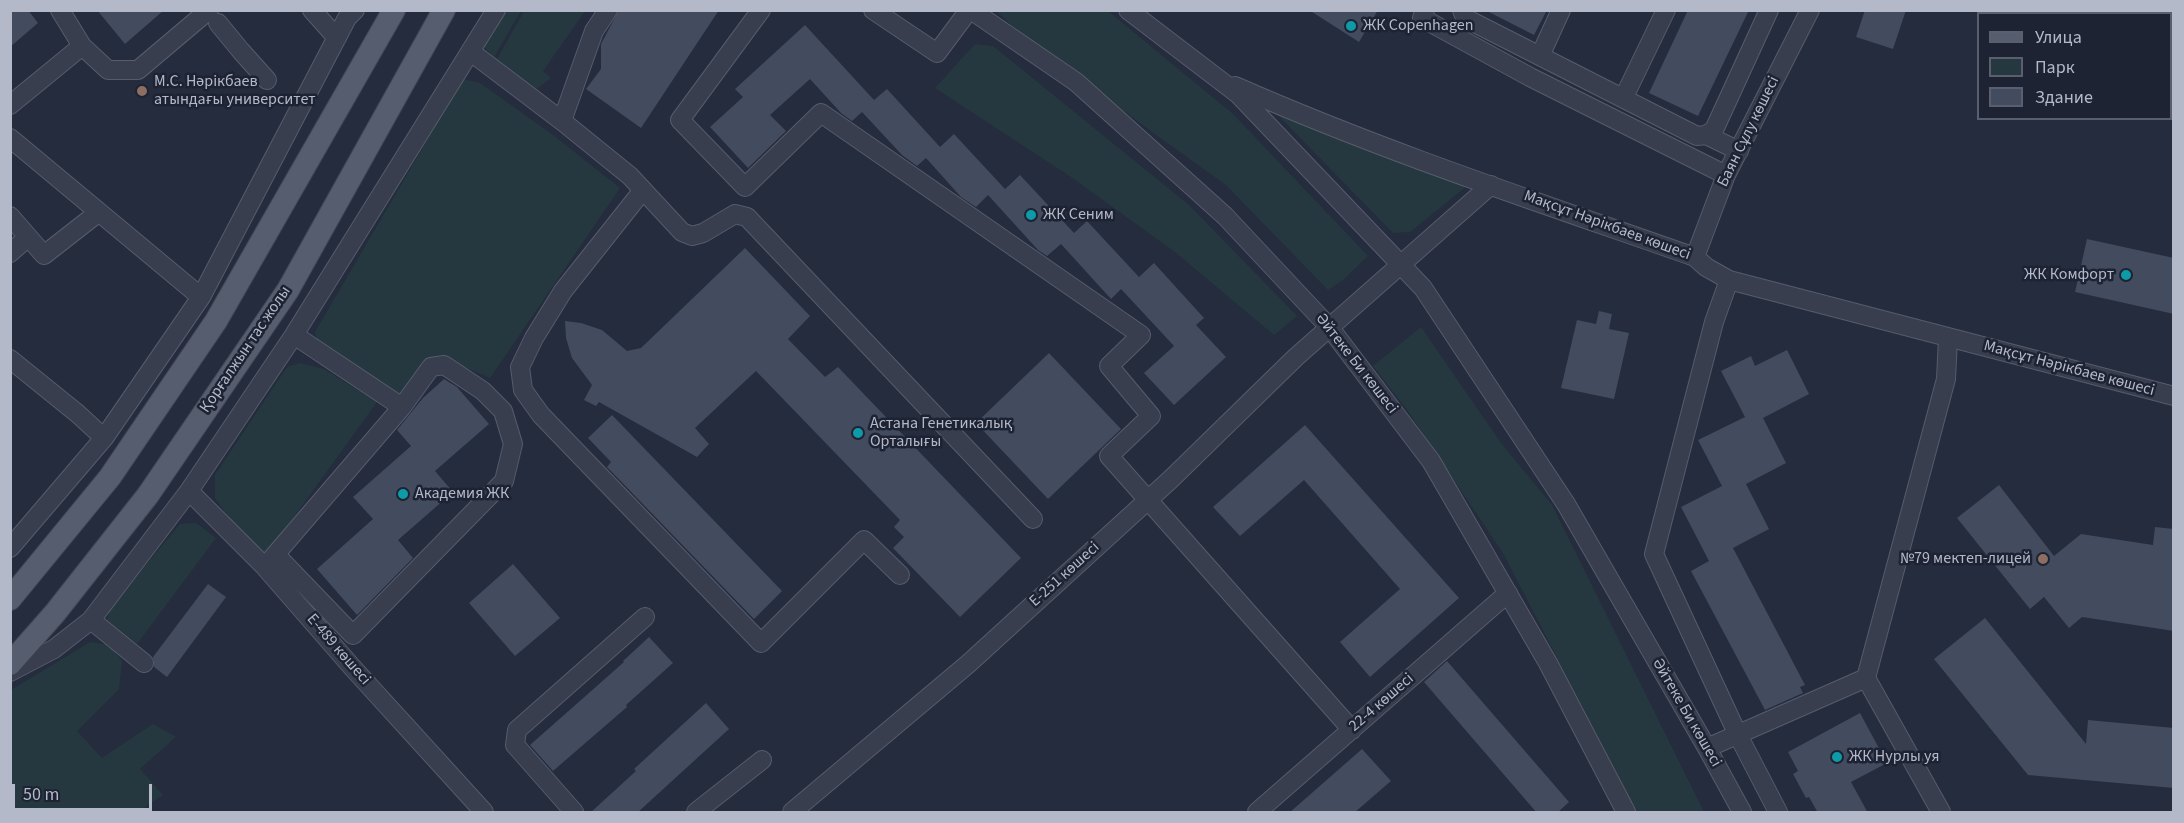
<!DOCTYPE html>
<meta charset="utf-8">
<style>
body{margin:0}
#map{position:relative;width:2184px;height:823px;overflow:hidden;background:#242c3e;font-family:"Source Sans 3",sans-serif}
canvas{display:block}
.frame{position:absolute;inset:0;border:12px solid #b4b9c9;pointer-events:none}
.legend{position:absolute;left:1977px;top:12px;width:195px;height:108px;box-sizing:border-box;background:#1d2333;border:2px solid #595f6f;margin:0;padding:8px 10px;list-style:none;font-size:18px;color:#b4b9c9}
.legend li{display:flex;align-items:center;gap:12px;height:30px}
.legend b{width:30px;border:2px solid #595f6f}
.scale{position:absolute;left:12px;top:784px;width:140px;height:27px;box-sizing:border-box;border:3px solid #b4b9c9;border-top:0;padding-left:8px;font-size:18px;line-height:21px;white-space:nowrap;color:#b4b9c9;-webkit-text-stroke:4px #1d2333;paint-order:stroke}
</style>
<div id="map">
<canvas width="2184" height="823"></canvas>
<div class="frame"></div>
<ul class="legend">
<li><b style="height:8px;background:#565d6e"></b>Улица</li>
<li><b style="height:16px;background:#26383f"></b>Парк</li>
<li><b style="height:16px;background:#434b5f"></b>Здание</li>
</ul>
<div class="scale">50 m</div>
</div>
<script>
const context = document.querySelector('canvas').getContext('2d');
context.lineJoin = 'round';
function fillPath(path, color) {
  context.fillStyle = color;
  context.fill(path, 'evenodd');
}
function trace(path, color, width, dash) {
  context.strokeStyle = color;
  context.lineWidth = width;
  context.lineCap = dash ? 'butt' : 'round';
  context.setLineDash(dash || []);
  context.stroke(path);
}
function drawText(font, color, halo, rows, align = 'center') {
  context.font = font + ' "Source Sans 3",sans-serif';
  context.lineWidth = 5;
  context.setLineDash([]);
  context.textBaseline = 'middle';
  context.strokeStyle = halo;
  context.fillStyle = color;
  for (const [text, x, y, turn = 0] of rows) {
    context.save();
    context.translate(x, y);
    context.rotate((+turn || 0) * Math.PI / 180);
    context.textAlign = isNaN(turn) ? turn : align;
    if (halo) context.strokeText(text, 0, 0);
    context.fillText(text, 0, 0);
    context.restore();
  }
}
fillPath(new Path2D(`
 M 502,11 L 521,11 L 494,57 L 484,47 Z
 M 524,11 L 585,11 L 543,71 L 551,78 L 535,90 L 497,59 Z
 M 996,11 L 1108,11 L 1233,114 L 1368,256 L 1343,280 L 1328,290 L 1226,185 L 1152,132 L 1022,34 Z
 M 975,44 L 993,46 L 1189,205 L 1297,316 L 1274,335 L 1175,252 L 1071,177 L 935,88 Z
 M 463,79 L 480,83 L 553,135 L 620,188 L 490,378 L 446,359 L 399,397 L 317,341 L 315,332 Z
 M 1274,111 L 1468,185 L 1410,232 L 1393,233 Z
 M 1421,327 L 1501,443 L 1552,505 L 1704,812 L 1637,812 L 1503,553 L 1405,407 L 1373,366 Z
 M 300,363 L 324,369 L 377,402 L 268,553 L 260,551 L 230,519 L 215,498 L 215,475 L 287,367 Z
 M 196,523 L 216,538 L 137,644 L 107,621 L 110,608 L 180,524 Z
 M 90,642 L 110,645 L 122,661 L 119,689 L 77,731 L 102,758 L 153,724 L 176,737 L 140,769 L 163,795 L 138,812 L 11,812 L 11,690 Z`), '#26383f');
fillPath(new Path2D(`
 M 10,10 L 28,10 L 38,23 L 10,47 Z
 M 97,10 L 164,10 L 125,44 Z
 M 619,10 L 719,10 L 641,128 L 586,89 L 601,69 L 601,44 Z
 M 1309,10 L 1378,10 L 1359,42 Z
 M 1485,10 L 1547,10 L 1534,35 Z
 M 1688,10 L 1749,10 L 1698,116 L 1649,93 Z
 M 1865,10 L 1906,10 L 1893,49 L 1856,37 Z
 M 805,25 L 874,100 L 887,89 L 940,147 L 954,134 L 1005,189 L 1020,175 L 1074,233 L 1087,221 L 1139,277 L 1154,263 L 1204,318 L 1196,325 L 1226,357 L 1174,405 L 1144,373 L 1174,346 L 1121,289 L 1111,299 L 1061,244 L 1047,256 L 1038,250 L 988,195 L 976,207 L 961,197 L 926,158 L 917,166 L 902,155 L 862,112 L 852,121 L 841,113 L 810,79 L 770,115 L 786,131 L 748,168 L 710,127 L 743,97 L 735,89 Z
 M 2087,239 L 2174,258 L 2174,314 L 2075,292 Z
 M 745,248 L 810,316 L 788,339 L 825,377 L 838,367 L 1021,558 L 960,617 L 893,548 L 904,537 L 894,527 L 900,520 L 756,371 L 695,428 L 709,444 L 697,457 L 599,402 L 596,406 L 584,400 L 592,385 L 572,358 L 566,338 L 565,321 L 581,323 L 602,330 L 627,351 L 641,348 Z
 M 1599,311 L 1612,314 L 1609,329 L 1629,333 L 1614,399 L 1561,388 L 1577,320 L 1596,324 Z
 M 1787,350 L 1809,394 L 1763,418 L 1786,463 L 1746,484 L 1769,529 L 1733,548 L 1805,685 L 1800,687 L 1803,693 L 1765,710 L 1691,571 L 1709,561 L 1681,507 L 1722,486 L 1698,440 L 1745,417 L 1721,371 L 1751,356 L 1755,366 Z
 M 1049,353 L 1121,429 L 1048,499 L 976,423 Z
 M 444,379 L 457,387 L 489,424 L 435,471 L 453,492 L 398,540 L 413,558 L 357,615 L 317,569 L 373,519 L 353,497 L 411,446 L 397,430 L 423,398 Z
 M 612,415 L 782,591 L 754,619 L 607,467 L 611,462 L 588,438 Z
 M 1305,425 L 1459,598 L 1370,677 L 1340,642 L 1400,589 L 1304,480 L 1240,536 L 1213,507 Z
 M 1999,485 L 2054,556 L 2081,534 L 2153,545 L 2155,527 L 2174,529 L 2174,631 L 2082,617 L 2069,628 L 2044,597 L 2030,609 L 1957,518 Z
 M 513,564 L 560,618 L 515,656 L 469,603 Z
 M 208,584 L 226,597 L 167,677 L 154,667 L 153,657 Z
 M 1985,618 L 2086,744 L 2088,720 L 2174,728 L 2174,788 L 2028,775 L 1934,659 Z
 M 649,637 L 673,663 L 626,705 L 627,707 L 553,771 L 530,745 L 624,662 L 623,661 Z
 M 1447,661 L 1569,802 L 1557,813 L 1537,813 L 1424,682 Z
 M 706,703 L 729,729 L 637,813 L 590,813 L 636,771 L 634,769 Z
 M 1860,713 L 1887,763 L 1851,782 L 1868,813 L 1818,813 L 1809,797 L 1806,798 L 1793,774 L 1798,771 L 1788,752 Z
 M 1362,749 L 1391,781 L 1354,813 L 1289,813 Z`), '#434b5f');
const minor = new Path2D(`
 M 60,10 L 82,46
 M 312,10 L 337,38
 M 761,10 L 680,120 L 745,187 L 821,113 L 1141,335 L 1109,366 L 1151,416 L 1109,456 L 1352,730
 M 873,10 L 937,53 L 969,10
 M 971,10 L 1076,82 L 1225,216 L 1330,328 L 1431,461 L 1548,663 L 1626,812
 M 1128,10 L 1238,94 L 1423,288 L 1566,504 L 1707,748 L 1742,812
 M 1425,10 L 1422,18 L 1530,77 L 1726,175
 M 1462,10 L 1465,18 L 1697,136 L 1706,135 L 1739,151
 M 218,23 L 241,51 L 267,80
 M 471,52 L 562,121 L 630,176 L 643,190 L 563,291 L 534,338 L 520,367 L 523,390 L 541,415 L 761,643 L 864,540 L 900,575
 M 1540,56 L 1561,10
 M 1235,86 C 1385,152 1541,203 1695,257 L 1706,267 L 1729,280 L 2174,396
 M 1624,97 L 1666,10
 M 10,105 L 82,46 L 108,70 L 138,70 L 209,10
 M 562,121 L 594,31 L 608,10
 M 1706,135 L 1714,130 L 1769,10
 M 10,138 L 201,297
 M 643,190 L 682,232 L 692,236 L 703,233 L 735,214 L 747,217 L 1033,519
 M 10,216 L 44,255 L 99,212
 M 10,253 L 28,237
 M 1695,257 L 1726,175 L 1810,10
 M 1729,280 L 1714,322 L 1654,554 L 1737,733 L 1778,812
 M 10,359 L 78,414 L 104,438
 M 189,491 L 264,566 L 352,667 L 484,812
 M 10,548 L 104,438 L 201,297 L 347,18 L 355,10
 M 276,555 L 353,635 L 504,481 L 513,444 L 503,411 L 483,391 L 444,365 L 431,367 L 402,407
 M 268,563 L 402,407 L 294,335
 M 91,620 L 144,663
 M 10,672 L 54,649 L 91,620 L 189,491 L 294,335 L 496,10
 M 1707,748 L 1866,678
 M 574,812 L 515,745 L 517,730 L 645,617
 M 696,812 L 762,760
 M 792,812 L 968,664 L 1171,479 L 1296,357 L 1491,185
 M 1257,812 L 1508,593
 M 1941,812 L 1866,678 L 1946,379 L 1948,338`);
const major = new Path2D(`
 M 10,599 L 110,477 L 216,321 L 394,10
 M 10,664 L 55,613 L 148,495 L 288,290 L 444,10`);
trace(minor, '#565c6c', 20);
trace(major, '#414757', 24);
trace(minor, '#383e4e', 18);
trace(major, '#565d6e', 22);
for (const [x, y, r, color] of [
 [1351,26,6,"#0f9aa8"],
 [142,91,6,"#8d6e63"],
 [1031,215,6,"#0f9aa8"],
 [2126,275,6,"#0f9aa8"],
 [858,433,6,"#0f9aa8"],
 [403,494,6,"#0f9aa8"],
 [2043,559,6,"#8d6e63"],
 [1837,757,6,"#0f9aa8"]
]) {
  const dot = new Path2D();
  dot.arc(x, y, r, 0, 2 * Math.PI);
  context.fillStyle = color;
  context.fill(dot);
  trace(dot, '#1d2333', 2);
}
drawText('16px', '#b4b9c9', '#1d2333', [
 ["ЖК Copenhagen",1363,26],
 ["М.С. Нәрікбаев",154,82],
 ["атындағы университет",154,100],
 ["ЖК Сеним",1043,215],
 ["ЖК Комфорт",2114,275,"right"],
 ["Астана Генетикалық",870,424],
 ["Орталығы",870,442],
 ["Академия ЖК",415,494],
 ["№79 мектеп-лицей",2031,559,"right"],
 ["ЖК Нурлы уя",1849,757]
], 'left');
drawText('16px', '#b4b9c9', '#1d2333', [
 ["Баян Сұлу көшесі",1749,132,-64],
 ["Мақсұт Нәрікбаев көшесі",1607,226,20],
 ["Қорғалжын тас жолы",246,350,-56],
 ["Әйтеке Би көшесі",1356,364,52],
 ["Мақсұт Нәрікбаев көшесі",2069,369,15],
 ["Е-251 көшесі",1065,575,-42],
 ["Е-489 көшесі",338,650,49],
 ["22-4 көшесі",1382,703,-41],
 ["Әйтеке Би көшесі",1686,713,60]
]);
</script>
